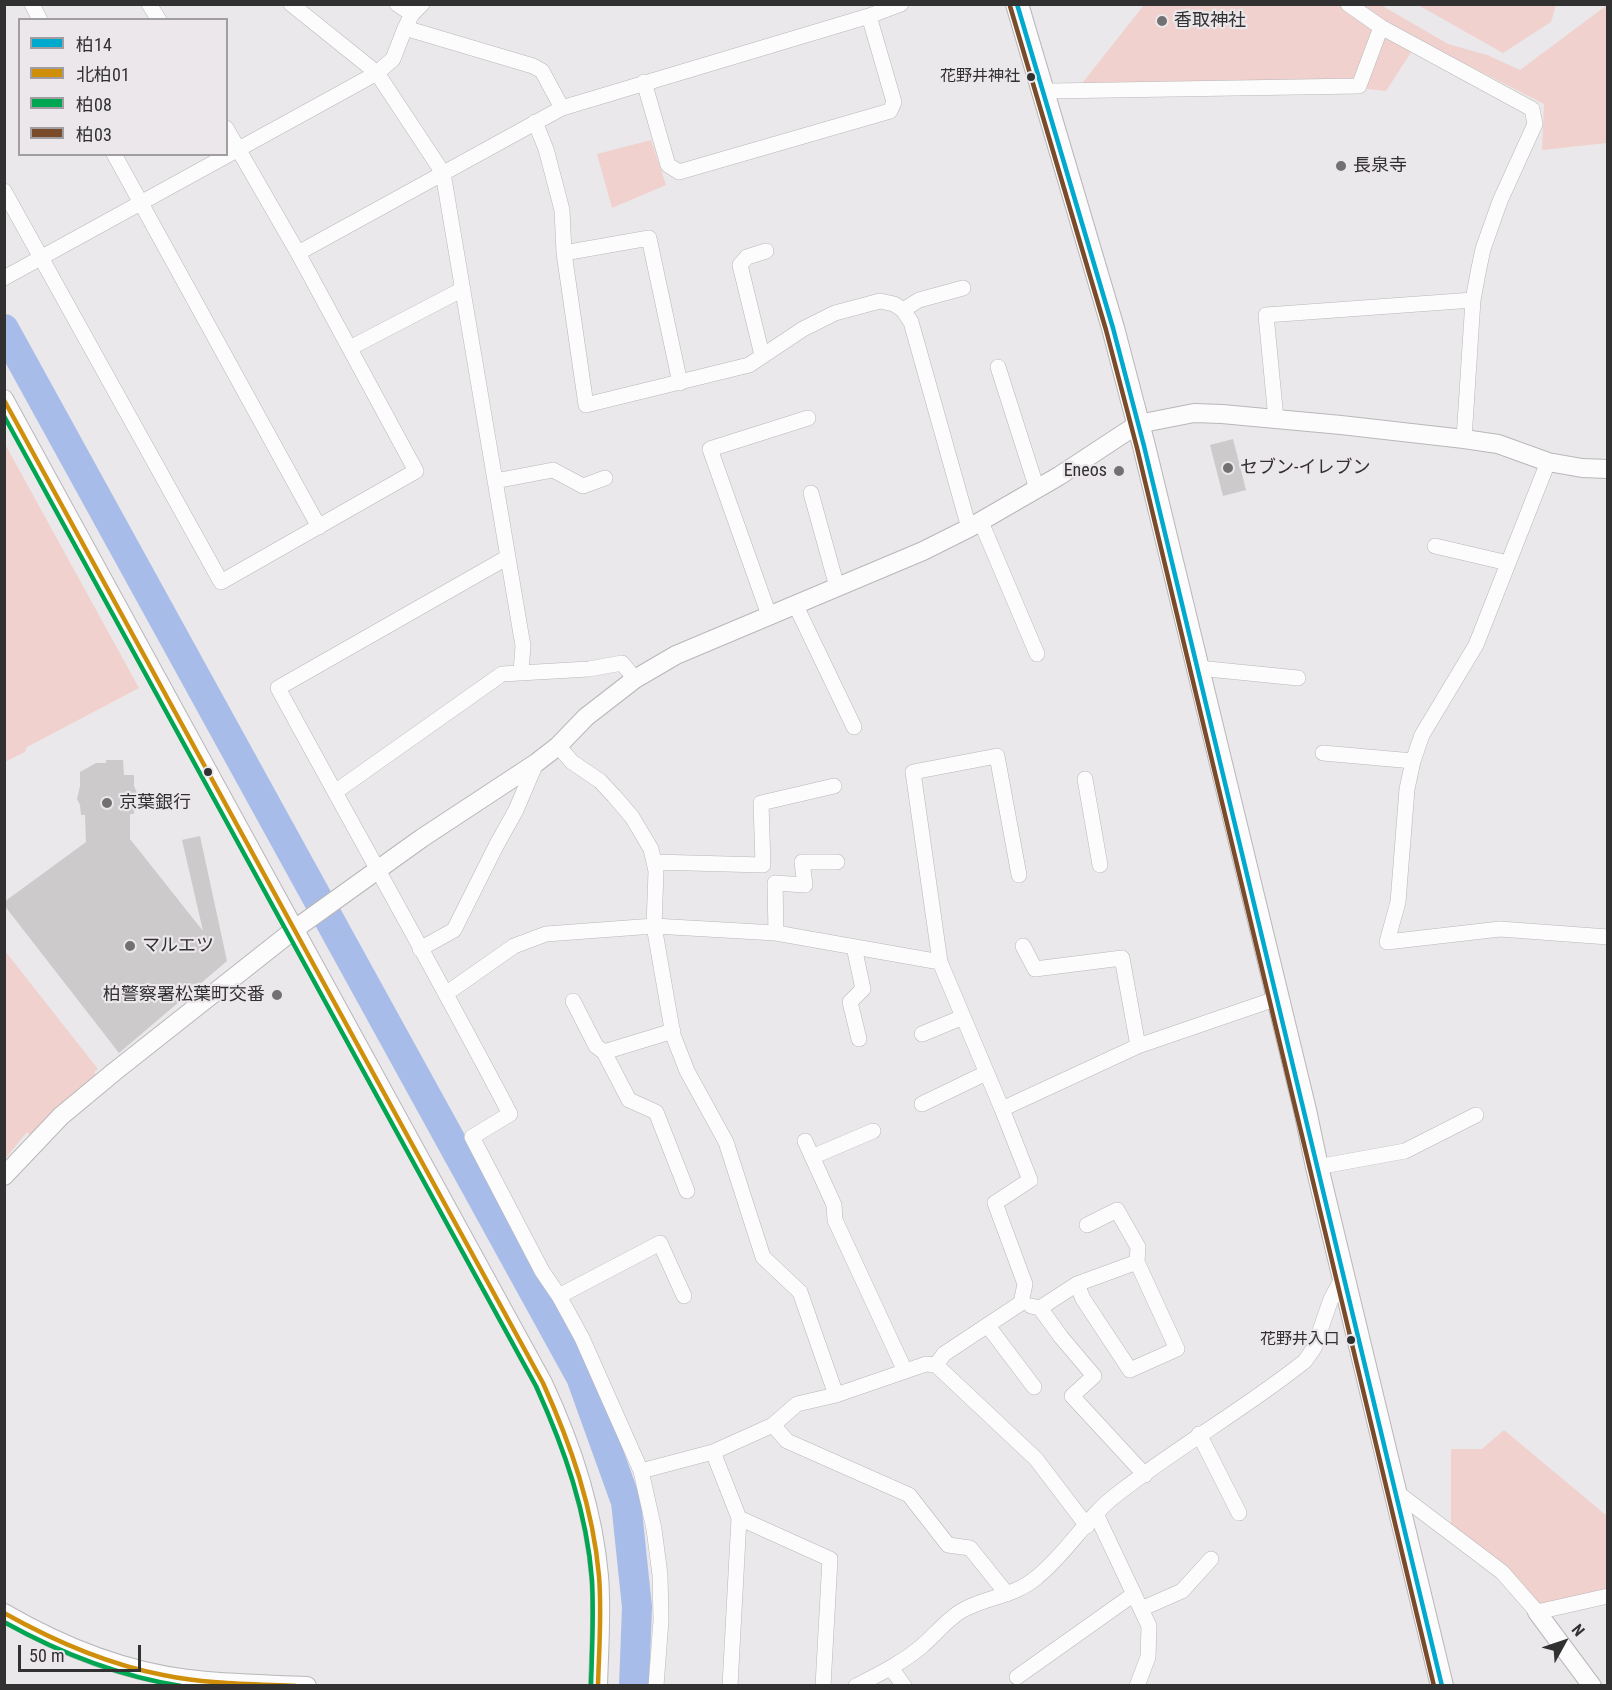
<!DOCTYPE html>
<meta charset="utf-8">
<style>
body{margin:0}
#map{position:relative;width:1612px;height:1690px;overflow:hidden;background:#eae8ea;font-family:"Roboto Condensed","Noto Sans JP",sans-serif}
canvas{display:block}
.frame{position:absolute;inset:0;border:6px solid #323132;pointer-events:none}
.legend{position:absolute;left:18px;top:18px;width:210px;height:138px;box-sizing:border-box;background:#ebe7eb;border:2px solid #a19ea1;margin:0;padding:8px 10px;list-style:none;font-size:18px;color:#323132}
.legend li{display:flex;align-items:center;gap:12px;height:30px}
.legend b{width:30px;border:2px solid #a19ea1}
.north{position:absolute;left:1534px;top:1612px;width:60px;height:60px;-webkit-text-stroke:4px #ebe7eb;paint-order:stroke;rotate:50deg;font-size:16px;font-weight:700;line-height:24px;text-align:center;color:#323132}
.north::after{content:'';display:block;margin:auto;width:21px;height:27px;background:#323132;clip-path:polygon(50% 0,100% 100%,50% 72%,0 100%)}
.scale{position:absolute;left:18px;top:1645px;width:123px;height:27px;box-sizing:border-box;border:3px solid #323132;border-top:0;padding-left:8px;font-size:18px;line-height:21px;white-space:nowrap;color:#323132;-webkit-text-stroke:4px #ebe7eb;paint-order:stroke}
</style>
<div id="map">
<canvas width="1612" height="1690"></canvas>
<div class="frame"></div>
<ul class="legend">
<li><b style="height:8px;background:#00a9ce"></b>柏14</li>
<li><b style="height:8px;background:#d08f0a"></b>北柏01</li>
<li><b style="height:8px;background:#00a651"></b>柏08</li>
<li><b style="height:8px;background:#7a4b2a"></b>柏03</li>
</ul>
<div class="north">N</div>
<div class="scale">50 m</div>
</div>
<script>
const context = document.querySelector('canvas').getContext('2d');
context.lineJoin = 'round';
function fillPath(path, color) {
  context.fillStyle = color;
  context.fill(path, 'evenodd');
}
function trace(path, color, width, dash) {
  context.strokeStyle = color;
  context.lineWidth = width;
  context.lineCap = dash ? 'butt' : 'round';
  context.setLineDash(dash || []);
  context.stroke(path);
}
function drawText(font, color, halo, rows, align = 'center') {
  context.font = font + ' "Roboto Condensed","Noto Sans JP",sans-serif';
  context.lineWidth = 4.5;
  context.setLineDash([]);
  context.textBaseline = 'middle';
  context.strokeStyle = halo;
  context.fillStyle = color;
  for (const [text, x, y, turn = 0] of rows) {
    context.save();
    context.translate(x, y);
    context.rotate((+turn || 0) * Math.PI / 180);
    context.textAlign = isNaN(turn) ? turn : align;
    if (halo) context.strokeText(text, 0, 0);
    context.fillText(text, 0, 0);
    context.restore();
  }
}
fillPath(new Path2D(`
 M 1144,5 L 1381,5 L 1448,44 L 1487,55 L 1520,70 L 1607,5 L 1607,143 L 1542,150 L 1544,104 L 1419,40 L 1386,91 L 1289,80 L 1153,82 L 1080,86 Z
 M 1418,5 L 1556,4 L 1556,5 L 1551,22 L 1503,53 Z
 M 651,140 L 666,185 L 612,208 L 597,154 Z
 M 5,444 L 139,688 L 27,747 L 25,752 L 5,762 Z
 M 5,951 L 98,1069 L 94,1072 L 98,1077 L 32,1137 L 27,1132 L 5,1159 Z
 M 1504,1430 L 1607,1516 L 1607,1596 L 1537,1612 L 1451,1532 L 1451,1449 L 1482,1449 Z`), '#f1d1cd');
trace(new Path2D(`
 M 4,329 L 581,1377 L 626,1502 L 637,1607 L 634,1686`), '#a8bce9', 30);
fillPath(new Path2D(`
 M 1233,439 L 1246,490 L 1223,496 L 1210,445 Z
 M 106,760 L 123,760 L 124,775 L 134,775 L 134,786 L 138,795 L 134,805 L 134,814 L 130,814 L 130,839 L 203,931 L 182,840 L 200,836 L 227,961 L 119,1053 L 4,905 L 4,902 L 86,842 L 85,815 L 81,815 L 80,805 L 77,799 L 80,786 L 80,772 L 96,763 L 106,763 Z`), '#cccacb');
const minor = new Path2D(`
 M 32,4 L 40,20
 M 149,4 L 159,20
 M 291,4 L 377,73 L 443,173 L 523,646 L 521,672
 M 397,4 L 412,14
 M 1348,4 L 1381,27 L 1532,109 L 1535,124 L 1500,201 L 1483,249 L 1478,273 L 1473,300 L 1464,439
 M 405,28 L 533,66 L 542,71 L 562,108
 M 644,82 L 668,165 L 679,172 L 890,111 L 894,102 L 869,16
 M 1043,93 L 1051,91 L 1359,86 L 1381,27
 M 535,122 L 546,149 L 562,210 L 564,253 L 586,405 L 749,365 L 803,329 L 835,313 L 880,301 L 894,304 L 903,310 L 911,322 L 969,528
 M 114,154 L 319,527
 M 4,191 L 221,582 L 416,471 L 298,253 L 226,128
 M 298,253 L 562,108 L 869,16 L 901,4
 M 564,253 L 649,238 L 680,383
 M 4,278 L 377,73 L 393,59 L 405,28 L 412,14 L 422,4
 M 903,310 L 919,300 L 963,288
 M 350,348 L 463,289
 M 762,355 L 740,265 L 747,257 L 766,251
 M 998,367 L 1037,489
 M 1276,419 L 1266,315 L 1473,300
 M 1548,462 L 1476,645 L 1422,735 L 1413,761 L 1407,789 L 1398,902 L 1387,942 L 1500,929 L 1608,937
 M 495,481 L 553,470 L 583,486 L 605,478
 M 811,493 L 837,587
 M 981,522 L 1037,654
 M 1435,546 L 1508,563
 M 508,557 L 278,688 C 355,830 435,971 510,1114 L 472,1137 L 542,1271 L 559,1296 L 582,1338 L 641,1471 L 654,1529 L 660,1575 L 661,1620 L 656,1686
 M 795,604 L 854,727
 M 769,615 L 710,449 L 808,418
 M 1198,668 L 1298,678
 M 558,746 L 572,762 L 600,781 L 614,796 L 632,817 L 651,849 L 656,871 L 654,926 L 673,1035 L 687,1071 L 726,1142 L 763,1257 L 800,1292 L 836,1395
 M 1323,753 L 1413,761
 M 1085,779 L 1100,865
 M 335,792 L 502,674 L 589,669 L 622,663 L 635,679
 M 654,862 L 763,865 L 761,803 L 834,786
 M 1019,875 L 997,756 L 913,772 L 940,962 L 1002,1109 L 1138,1046 L 1278,998
 M 776,933 L 775,883 L 805,885 L 802,862 L 837,862
 M 1023,946 L 1035,969 L 1122,958 L 1138,1046
 M 854,947 L 863,989 L 850,1002 L 859,1039
 M 420,949 L 454,930 L 496,846 L 516,810 L 536,763
 M 447,993 L 514,946 L 546,934 L 654,926 L 776,933 L 940,962
 M 573,1001 L 596,1046 L 604,1052
 M 673,1031 L 604,1052 L 629,1100 L 656,1112 L 687,1191
 M 922,1034 L 963,1017
 M 922,1104 L 986,1073
 M 805,1141 L 834,1205 L 835,1220 L 905,1371
 M 812,1157 L 873,1131
 M 1317,1167 L 1405,1151 L 1476,1115
 M 1087,1225 L 1117,1210 L 1138,1247 L 1137,1262
 M 559,1296 L 660,1243 L 684,1296
 M 1031,1306 L 1040,1308 L 1061,1337 L 1094,1376 L 1072,1396 L 1145,1475
 M 1040,1308 L 1077,1284 L 1137,1262 L 1177,1349 L 1130,1370 L 1083,1299 L 1077,1284
 M 988,1326 L 1034,1387
 M 936,1365 L 944,1354 L 1021,1303 L 1025,1284 L 995,1203 L 1030,1180 L 1002,1109
 M 773,1425 L 787,1441 L 909,1495 L 948,1545 L 970,1548 L 1007,1594
 M 1199,1434 L 1239,1513
 M 713,1452 L 739,1518 L 830,1559 L 823,1686
 M 641,1471 L 713,1452 L 773,1425 L 797,1404 L 836,1395 L 926,1364 L 936,1365 L 1036,1459 L 1087,1526
 M 1395,1491 L 1502,1572 L 1537,1612 L 1608,1596
 M 1096,1514 L 1149,1626 L 1148,1657 L 1137,1686
 M 1141,1609 L 1182,1591 L 1211,1559
 M 891,1668 L 904,1686
 M 1017,1677 L 1134,1594
 M 730,1686 L 739,1518
 M 856,1686 C 879,1674 902,1663 922,1646 C 935,1635 948,1618 963,1610 C 988,1596 1014,1597 1037,1577 C 1067,1553 1086,1518 1116,1495 C 1177,1447 1245,1409 1305,1361 L 1314,1348 L 1331,1299 L 1344,1275`);
const tertiary = new Path2D(`
 M 4,399 L 543,1383 C 572,1445 593,1508 599,1576 C 602,1612 599,1649 598,1686
 M 4,1176 L 61,1116 L 114,1072 L 295,929 L 422,838 L 536,763 L 558,746 L 586,717 L 635,679 L 676,655 L 923,551 L 969,528 L 1059,476 L 1138,424 L 1194,413 L 1222,414 L 1341,425 L 1464,439 L 1498,444 L 1548,462 L 1582,468 L 1608,469
 M 1537,1612 L 1592,1686
 M 4,1613 C 61,1646 123,1671 188,1679 C 228,1684 267,1684 307,1686`);
const primary = new Path2D(`
 M 1017,4 L 1113,328 L 1144,446 L 1305,1110 L 1317,1167 L 1442,1686`);
trace(minor, '#b9b7b9', 16);
trace(tertiary, '#b9b7b9', 20);
trace(primary, '#b9b7b9', 24);
trace(minor, '#fcfcfc', 15);
trace(tertiary, '#fcfcfc', 18);
trace(primary, '#fcfcfc', 22);
trace(new Path2D(`
 M 1017,4 L 1113,328 L 1144,446 L 1442,1686`), '#00a9ce', 4.5);
trace(new Path2D(`
 M 4,400 L 543,1383 C 571,1445 593,1508 599,1576 C 602,1612 599,1649 598,1686
 M 4,1613 C 54,1641 106,1664 163,1675 C 206,1684 251,1684 296,1686`), '#d08f0a', 4.5);
trace(new Path2D(`
 M 4,416 L 536,1386 C 564,1448 587,1512 592,1580 C 594,1615 592,1650 591,1686
 M 4,1622 C 60,1653 118,1676 181,1686`), '#00a651', 4.5);
trace(new Path2D(`
 M 1010,6 L 1106,330 L 1137,448 L 1434,1686`), '#7a4b2a', 4.5);
for (const [x, y, r, color] of [
 [1162,21,6,"#727172"],
 [1031,77,5,"#323132"],
 [1341,166,6,"#727172"],
 [1228,468,6,"#727172"],
 [1119,471,6,"#727172"],
 [208,772,5,"#323132"],
 [107,803,6,"#727172"],
 [130,946,6,"#727172"],
 [277,995,6,"#727172"],
 [1351,1340,5,"#323132"]
]) {
  const dot = new Path2D();
  dot.arc(x, y, r, 0, 2 * Math.PI);
  context.fillStyle = color;
  context.fill(dot);
  trace(dot, '#ebe7eb', 2);
}
drawText('16px', '#323132', '#ebe7eb', [
 ["花野井神社",1020,77],
 ["花野井入口",1340,1340]
], 'right');
drawText('18px', '#323132', '#ebe7eb', [
 ["香取神社",1174,21],
 ["長泉寺",1353,166],
 ["セブン-イレブン",1240,468],
 ["Eneos",1107,471,"right"],
 ["京葉銀行",119,803],
 ["マルエツ",142,946],
 ["柏警察署松葉町交番",265,995,"right"]
], 'left');
</script>
